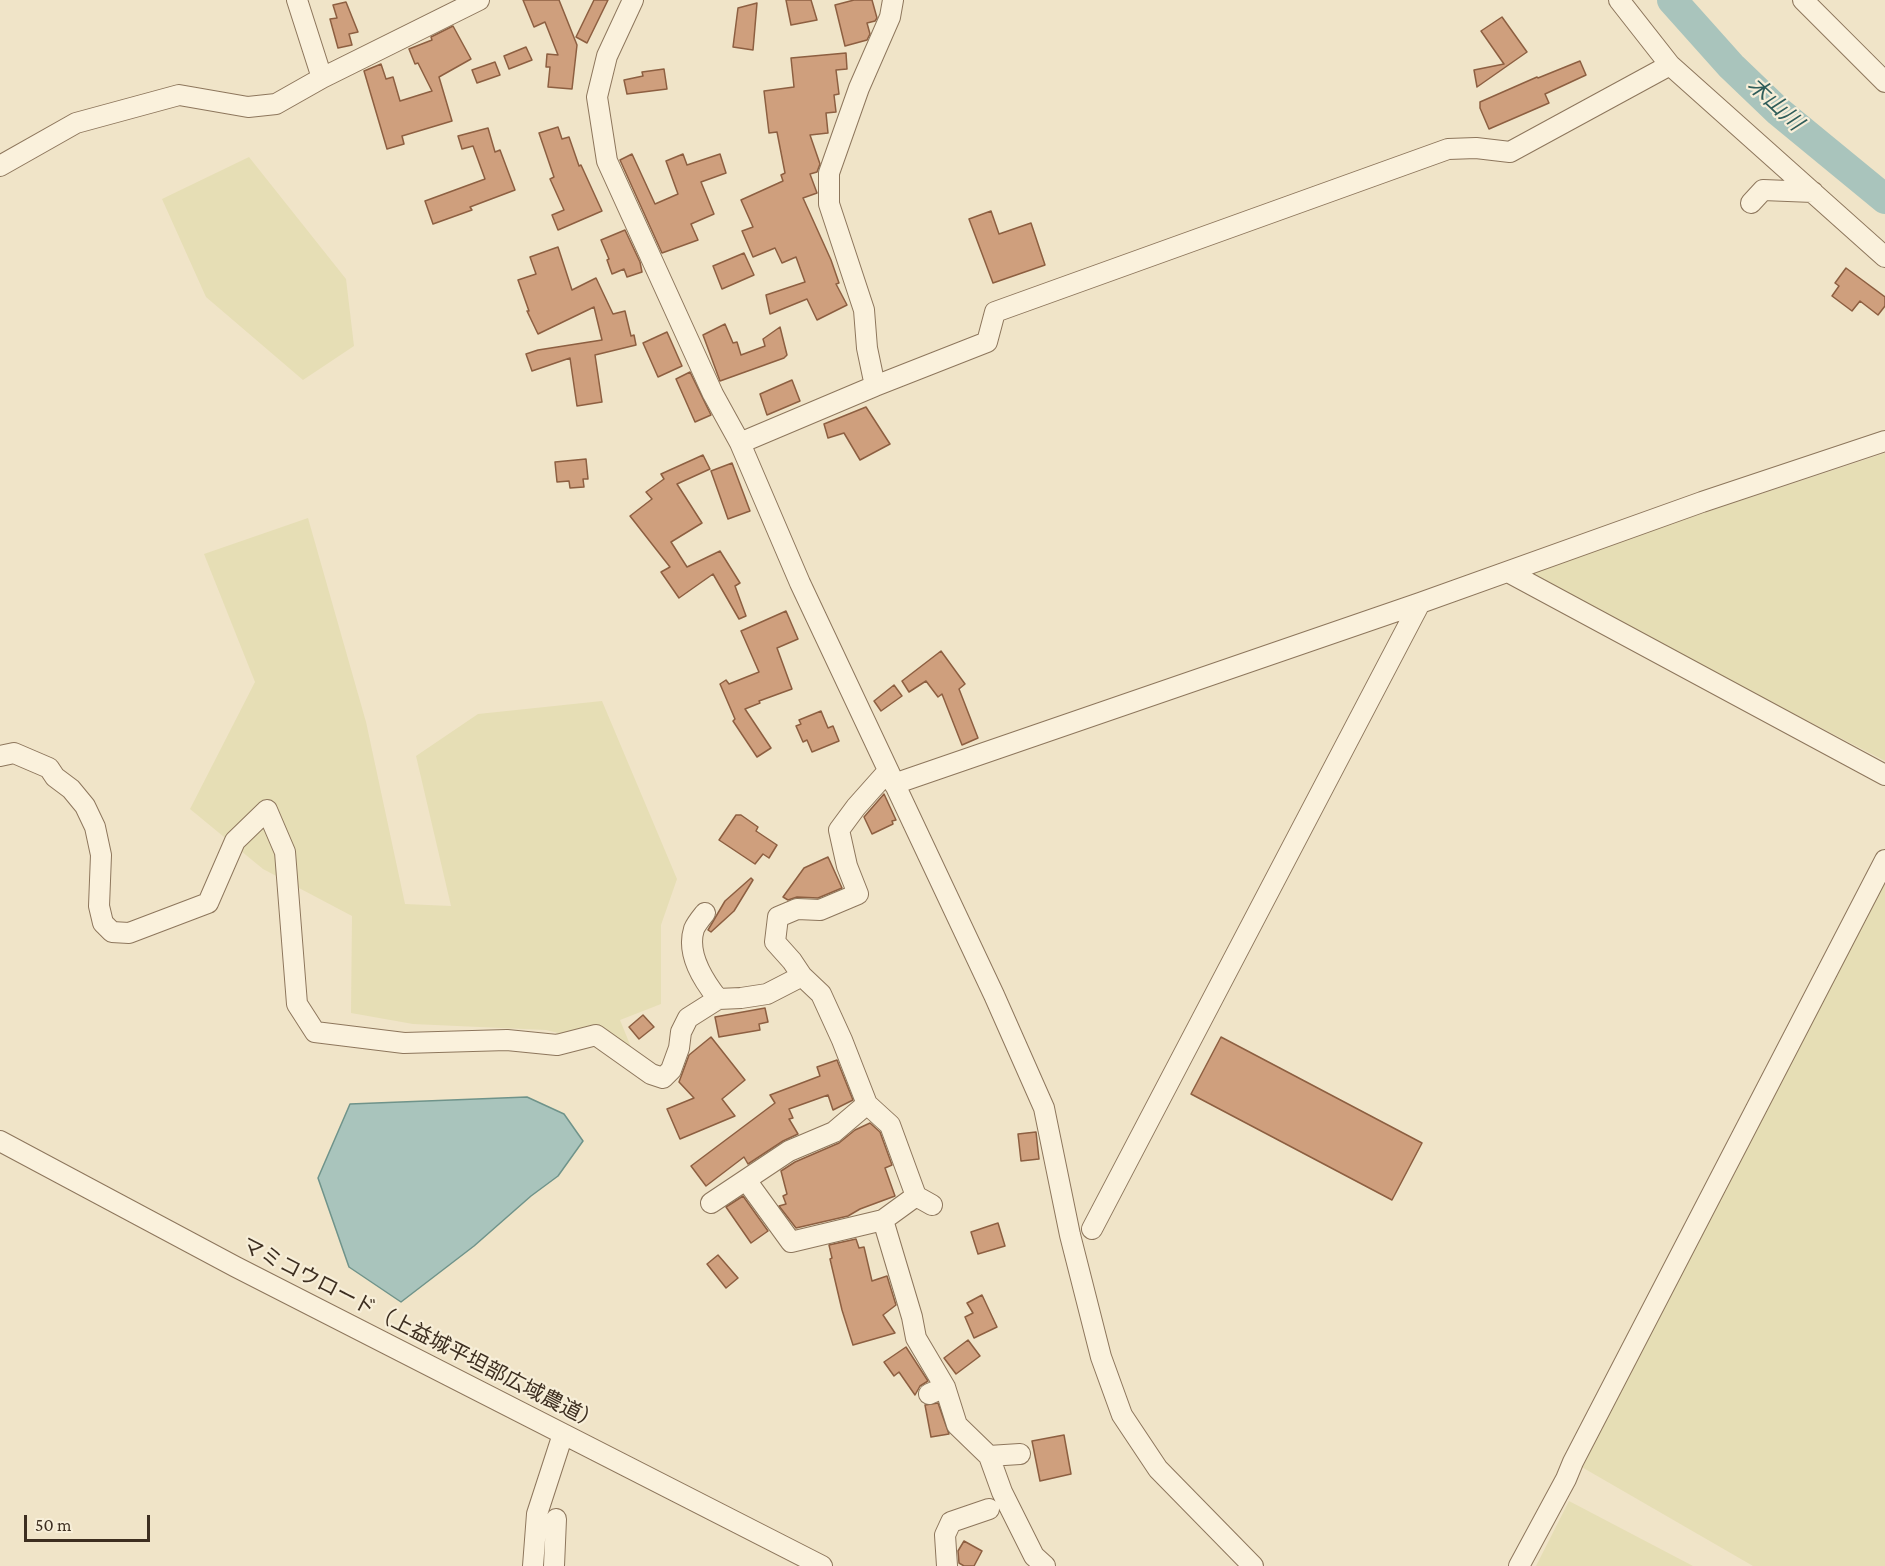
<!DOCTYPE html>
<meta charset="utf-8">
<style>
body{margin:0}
#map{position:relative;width:1885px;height:1566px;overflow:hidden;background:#f0e4c8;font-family:"Crimson Pro",serif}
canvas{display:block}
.scale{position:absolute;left:24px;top:1515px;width:126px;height:27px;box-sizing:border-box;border:3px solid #3d2e20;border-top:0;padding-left:8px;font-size:18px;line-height:21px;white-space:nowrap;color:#3d2e20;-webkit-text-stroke:4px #f7eed8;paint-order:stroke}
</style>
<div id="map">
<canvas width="1885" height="1566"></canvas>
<div class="scale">50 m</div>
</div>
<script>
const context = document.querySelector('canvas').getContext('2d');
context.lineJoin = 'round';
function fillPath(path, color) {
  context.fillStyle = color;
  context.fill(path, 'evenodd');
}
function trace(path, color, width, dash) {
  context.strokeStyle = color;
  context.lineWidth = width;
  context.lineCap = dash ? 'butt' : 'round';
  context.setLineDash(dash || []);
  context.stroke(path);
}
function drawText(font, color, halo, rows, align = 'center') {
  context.font = font + ' "Crimson Pro","Noto Sans JP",serif';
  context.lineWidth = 4.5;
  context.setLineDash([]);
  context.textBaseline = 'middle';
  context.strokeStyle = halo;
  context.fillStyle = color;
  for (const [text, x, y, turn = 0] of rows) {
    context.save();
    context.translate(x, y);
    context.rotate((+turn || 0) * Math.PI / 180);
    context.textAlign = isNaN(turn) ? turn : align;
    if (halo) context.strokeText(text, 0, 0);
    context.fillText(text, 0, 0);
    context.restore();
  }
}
fillPath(new Path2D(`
 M 249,157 L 346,279 L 354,346 L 303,380 L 206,297 L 162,199 Z
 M 1885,453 L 1885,761 L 1522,573 Z
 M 308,518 L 366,722 L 405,904 L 451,906 L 416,756 L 478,714 L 602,701 L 677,879 L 661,925 L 661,1004 L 620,1020 L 633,1052 L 546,1030 L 413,1024 L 351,1013 L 352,916 L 263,869 L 190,809 L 255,682 L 204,554 Z
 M 1885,878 L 1885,1566 L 1753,1566 L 1573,1462 Z
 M 1569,1501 L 1693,1566 L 1536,1566 Z`), '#e6deb5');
const water = new Path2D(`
 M 527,1097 L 564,1114 L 583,1141 L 558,1176 L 531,1196 L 474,1246 L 401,1302 L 349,1267 L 318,1178 L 350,1104 Z`);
fillPath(water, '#a9c4bc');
trace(water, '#6f938a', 1.5);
trace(new Path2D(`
 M 1672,0 L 1731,66 L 1778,111 L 1885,199`), '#a9c4bc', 30);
const building = new Path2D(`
 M 523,0 L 559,0 L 577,45 L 572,89 L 548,87 L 550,67 L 546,67 L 547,54 L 558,55 L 545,22 L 534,27 Z
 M 594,0 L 608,0 L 587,43 L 576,37 Z
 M 786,0 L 811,0 L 817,20 L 791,25 Z
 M 854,0 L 872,0 L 877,18 L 875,21 L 867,23 L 870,34 L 867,40 L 845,46 L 835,5 Z
 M 346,2 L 358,32 L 349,34 L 352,45 L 338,48 L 330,19 L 337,18 L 333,5 Z
 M 757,3 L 753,50 L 733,47 L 738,8 Z
 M 1502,17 L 1527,52 L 1477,87 L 1474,70 L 1504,64 L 1481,31 Z
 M 453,26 L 471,59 L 439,77 L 452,121 L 402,136 L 404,144 L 387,149 L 364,71 L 381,64 L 386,79 L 393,77 L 400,101 L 432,91 L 418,63 L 415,64 L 409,49 L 432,40 L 431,37 Z
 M 526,47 L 532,60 L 509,69 L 504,56 Z
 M 846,53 L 847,69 L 836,70 L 839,94 L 834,95 L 836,112 L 826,113 L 828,133 L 810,135 L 820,164 L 817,172 L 810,174 L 817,193 L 803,198 L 831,260 L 839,283 L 836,284 L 847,305 L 817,320 L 807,299 L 770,314 L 766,295 L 805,282 L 796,257 L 782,263 L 775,248 L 753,257 L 742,231 L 753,227 L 741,200 L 783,181 L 781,175 L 785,173 L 777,132 L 769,133 L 764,91 L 794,87 L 791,58 Z
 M 1580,61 L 1586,75 L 1545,94 L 1549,103 L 1489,129 L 1480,108 L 1480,102 L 1537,77 L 1538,78 Z
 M 495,62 L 500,75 L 477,83 L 472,70 Z
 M 664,69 L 667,89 L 627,94 L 624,80 L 643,76 L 642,72 Z
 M 558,127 L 562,139 L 569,137 L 579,166 L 581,165 L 602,211 L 558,230 L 552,215 L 564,210 L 550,179 L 554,177 L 539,133 Z
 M 488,128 L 495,152 L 500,150 L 515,190 L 470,207 L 472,210 L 433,224 L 425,201 L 485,179 L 473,146 L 462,149 L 458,136 Z
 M 632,154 L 655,204 L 678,194 L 666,161 L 683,154 L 687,165 L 720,154 L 726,173 L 701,182 L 714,214 L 691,224 L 698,240 L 662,253 L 620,160 Z
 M 991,211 L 999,234 L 1031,223 L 1045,265 L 993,283 L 969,219 Z
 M 625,230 L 640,262 L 642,272 L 627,277 L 624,269 L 612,274 L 607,260 L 609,259 L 601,240 Z
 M 558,247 L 572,290 L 596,278 L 613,314 L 625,311 L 631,336 L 634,335 L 636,345 L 595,355 L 602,402 L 577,406 L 570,358 L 532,371 L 526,354 L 538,350 L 602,340 L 594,307 L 538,334 L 527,311 L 529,311 L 518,280 L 536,274 L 530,257 Z
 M 744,253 L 754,275 L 722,289 L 713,266 Z
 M 1846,268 L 1885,297 L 1885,306 L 1878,315 L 1860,301 L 1852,311 L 1832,296 L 1839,286 L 1835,283 Z
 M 725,324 L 733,343 L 737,342 L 741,355 L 765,346 L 763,339 L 780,327 L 787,355 L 784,358 L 720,381 L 703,335 Z
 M 667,332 L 682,366 L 658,377 L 643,343 Z
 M 690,372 L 711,415 L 695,422 L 676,379 Z
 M 792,380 L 800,401 L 767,415 L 760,394 Z
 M 866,407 L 890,444 L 860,460 L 844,433 L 828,438 L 824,424 Z
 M 703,455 L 710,469 L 677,484 L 702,523 L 671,542 L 687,567 L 720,551 L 740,583 L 735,586 L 746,616 L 739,619 L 713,574 L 679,598 L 661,572 L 670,567 L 630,516 L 652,499 L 646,492 L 664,479 L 661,474 Z
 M 586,459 L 588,479 L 583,479 L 584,487 L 570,488 L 569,481 L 557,482 L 555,462 Z
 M 732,463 L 750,511 L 728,519 L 711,471 Z
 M 786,611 L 798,639 L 777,648 L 792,689 L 759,701 L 760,703 L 745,709 L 771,748 L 757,757 L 733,721 L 735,719 L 720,684 L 726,680 L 729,684 L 759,672 L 741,631 Z
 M 941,651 L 965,684 L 959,689 L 978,738 L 962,745 L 942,694 L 938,697 L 926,681 L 909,692 L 902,681 Z
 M 894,685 L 902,696 L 881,711 L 874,701 Z
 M 821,711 L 828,728 L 833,726 L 839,741 L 812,752 L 807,740 L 803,742 L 796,726 L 801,724 L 799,720 Z
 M 884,794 L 896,820 L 892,821 L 893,824 L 872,834 L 864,817 Z
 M 736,815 L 741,815 L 758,827 L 756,831 L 777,845 L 769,858 L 763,854 L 755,864 L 719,840 Z
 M 828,857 L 842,888 L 818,898 L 797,897 L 788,900 L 783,897 L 804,868 Z
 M 751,878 L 753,880 L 734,911 L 711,932 L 708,930 L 725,901 Z
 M 765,1008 L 768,1022 L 759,1024 L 760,1030 L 719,1037 L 715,1017 Z
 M 643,1015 L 654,1027 L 639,1039 L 629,1027 Z
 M 711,1037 L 745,1080 L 722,1099 L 735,1116 L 680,1139 L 667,1109 L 694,1098 L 679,1082 L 689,1055 Z
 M 1221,1037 L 1422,1143 L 1392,1200 L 1191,1094 Z
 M 837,1060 L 853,1100 L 833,1110 L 828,1095 L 789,1109 L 793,1118 L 789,1119 L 798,1134 L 783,1141 L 748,1164 L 744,1157 L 706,1186 L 691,1166 L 775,1103 L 770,1095 L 820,1076 L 817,1067 Z
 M 870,1123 L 880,1132 L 892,1165 L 885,1168 L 895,1196 L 860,1209 L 848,1216 L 796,1228 L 779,1206 L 786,1204 L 783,1196 L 787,1194 L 781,1171 L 795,1162 L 839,1143 L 855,1130 Z
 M 1036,1132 L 1039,1159 L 1021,1161 L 1018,1134 Z
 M 743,1196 L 768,1231 L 751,1243 L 726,1207 Z
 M 998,1223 L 1005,1246 L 978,1254 L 971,1232 Z
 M 856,1239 L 859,1248 L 864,1247 L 872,1281 L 887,1276 L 896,1305 L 883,1315 L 895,1333 L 853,1345 L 842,1310 L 830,1259 L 832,1258 L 829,1245 Z
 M 718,1255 L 738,1278 L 726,1288 L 707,1264 Z
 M 982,1295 L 997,1327 L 974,1338 L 965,1317 L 973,1313 L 967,1303 Z
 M 968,1340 L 980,1356 L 956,1374 L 944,1358 Z
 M 906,1347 L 928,1381 L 920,1386 L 915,1395 L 899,1372 L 894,1376 L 884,1362 Z
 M 938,1403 L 949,1434 L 931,1437 L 925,1405 Z
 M 1064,1435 L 1071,1474 L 1040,1481 L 1032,1441 Z
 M 964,1541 L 982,1551 L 974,1566 L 964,1566 L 959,1563 L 958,1551 Z`);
fillPath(building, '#cf9f7d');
trace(building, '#8d5f41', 1.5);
const minor = new Path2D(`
 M 297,0 L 322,78
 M 633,0 L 607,56 L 597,97 L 607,161 L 713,394 L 740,443 L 800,583 L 994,995 L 1044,1108 L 1070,1235 L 1101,1357 L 1122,1415 L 1158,1469 L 1253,1566
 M 1619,0 L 1670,65 L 1885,257
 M 1803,0 L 1885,82
 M 0,166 L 76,123 L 179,95 L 248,107 L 276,104 L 322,78 L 479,0
 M 1751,203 L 1763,190 L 1813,192
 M 875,386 L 867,348 L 864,310 L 829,204 L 829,173 L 859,88 L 890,17 L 893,0
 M 740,443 L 875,386 L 987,342 L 995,312 L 1448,149 L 1476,148 L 1510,152 L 1670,65
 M 1508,572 L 1885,775
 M 0,756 L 14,753 L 49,768 L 55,777 L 71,789 L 85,806 L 95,827 L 101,855 L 99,906 L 103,923 L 112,932 L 129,933 L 208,903 L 235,841 L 267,810 L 285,852 L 297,1004 L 315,1032 L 404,1043 L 507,1040 L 557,1045 L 596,1035 L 651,1074 L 663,1078 L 671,1070 L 679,1048 L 681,1032 L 688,1018 L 718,999 L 741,998 L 767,994 L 802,976 L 792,961 L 775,942 L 778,917 L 797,909 L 820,910 L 858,894 L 847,866 L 839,830 L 856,807 L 888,771
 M 894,784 L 1420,603 L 1702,502 L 1885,441
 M 705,913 C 701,918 696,924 694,929 C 686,954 703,980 718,999
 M 802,976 L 821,994 L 842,1040 L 867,1104 L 890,1125 L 916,1196 L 932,1205
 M 0,1141 L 236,1267 L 822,1566
 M 746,1180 L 791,1242 L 883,1220 L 916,1196
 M 711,1203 L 789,1151 L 834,1132 L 867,1104
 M 883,1220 L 912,1317 L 916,1338 L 945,1387
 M 1092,1229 L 1420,603
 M 929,1394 L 945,1387 L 957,1425 L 989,1456 L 1002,1492 L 1034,1556 L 1045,1566
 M 989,1456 L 1020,1454
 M 533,1566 L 537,1514 L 563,1434
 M 554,1566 L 556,1519
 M 947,1566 L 945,1535 L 951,1522 L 989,1509
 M 1519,1566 L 1566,1479 L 1573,1462 L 1885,860`);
trace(minor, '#8d765c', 22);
trace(minor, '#faf1dc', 20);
drawText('21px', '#3d2e20', '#f7eed8', [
 ["マミコウロード（上益城平坦部広域農道）",421,1334,27]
]);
drawText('italic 22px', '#2f5d5a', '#f7eed8', [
 ["木山川",1775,104,43]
]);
</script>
